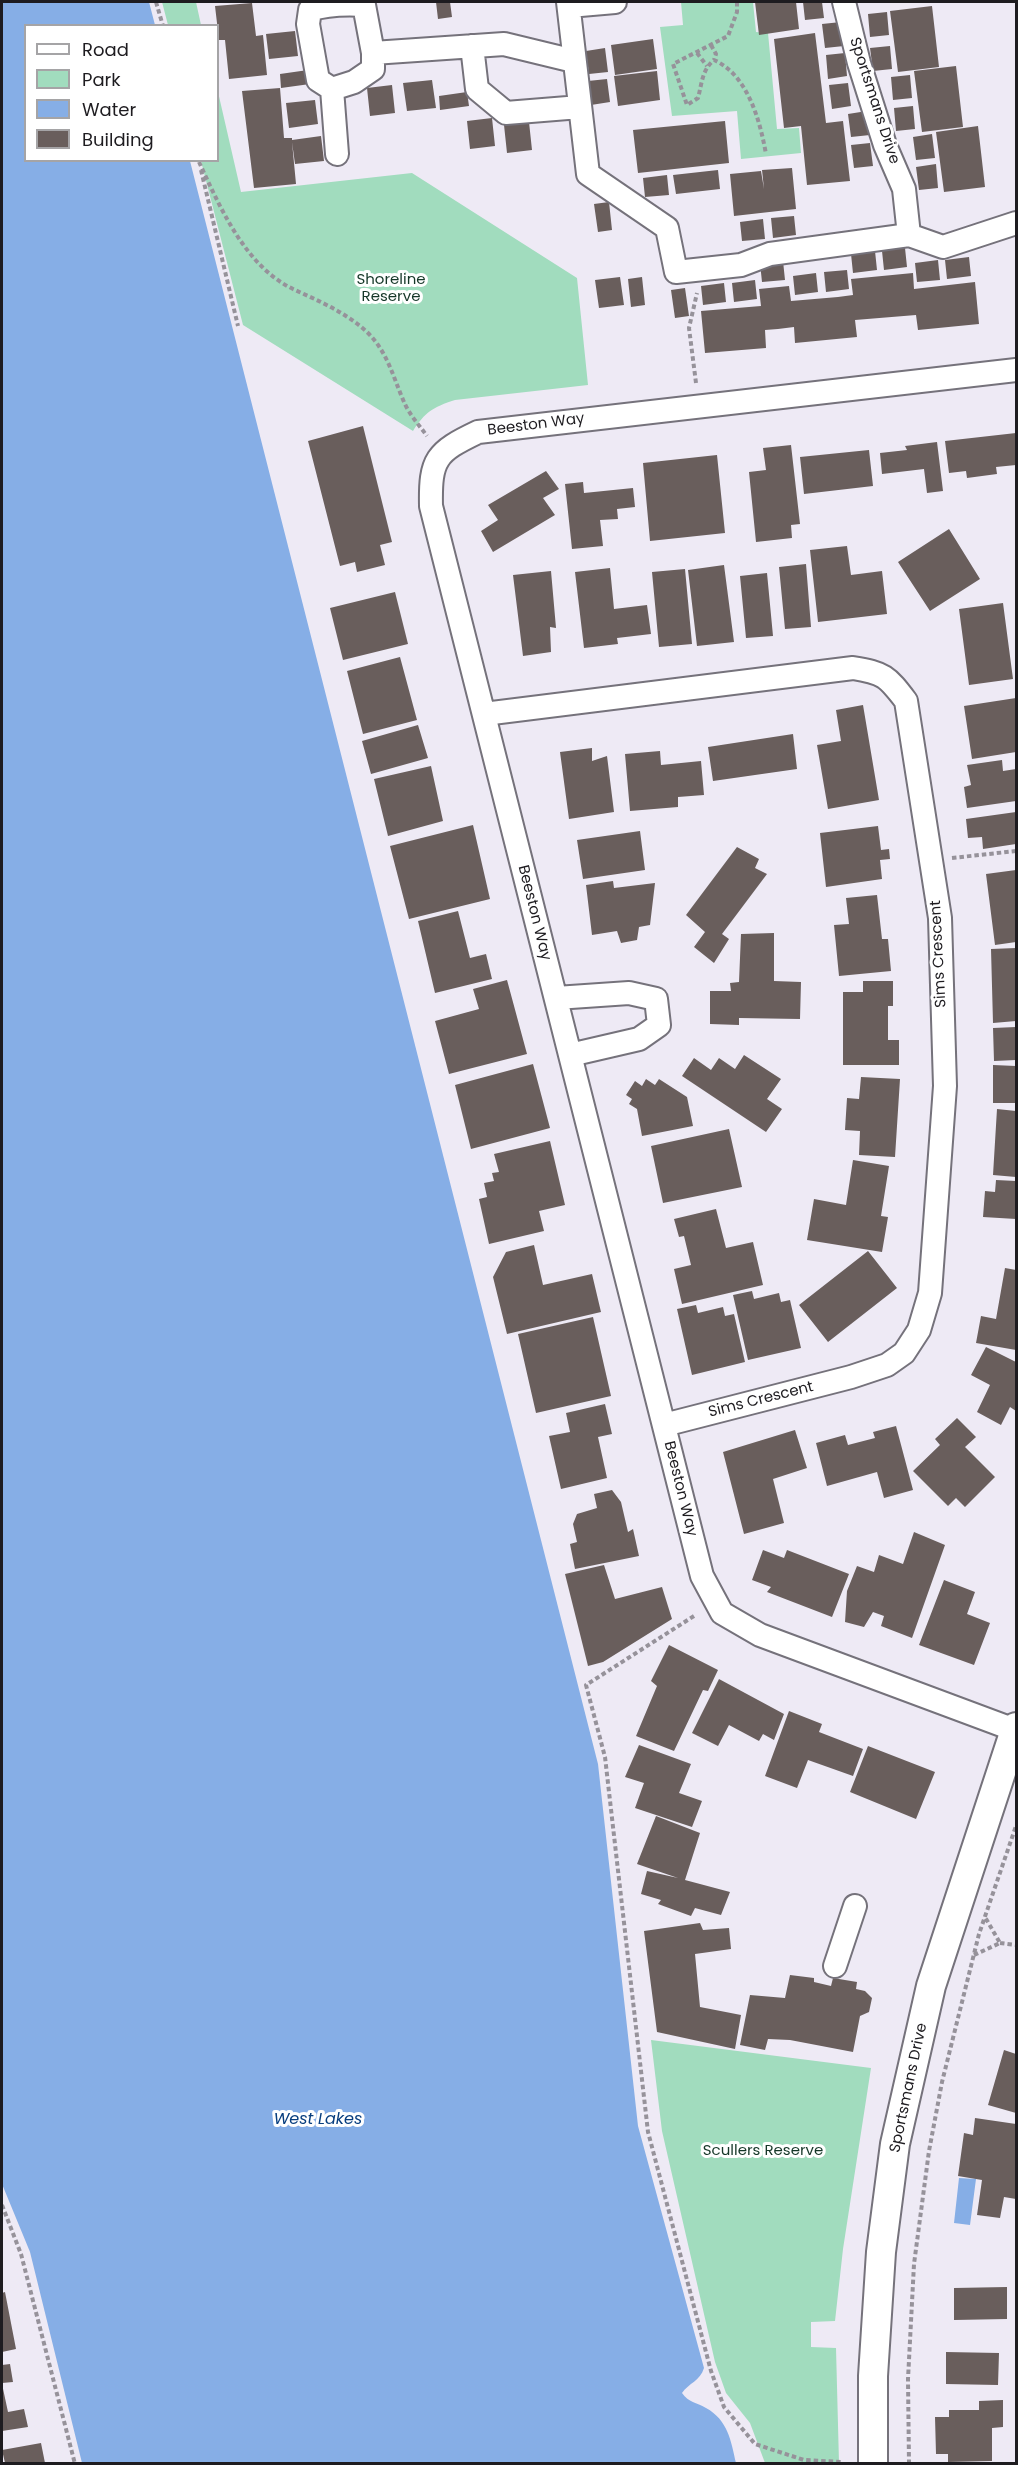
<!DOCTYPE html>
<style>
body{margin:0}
#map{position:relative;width:1018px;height:2465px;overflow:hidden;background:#eeeaf5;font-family:Poppins,sans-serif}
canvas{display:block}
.frame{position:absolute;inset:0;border:3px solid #1e1c20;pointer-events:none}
.legend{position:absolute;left:24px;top:24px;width:195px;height:138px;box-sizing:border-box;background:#fff;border:2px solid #a5a4a6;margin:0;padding:8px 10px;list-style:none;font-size:18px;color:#1e1c20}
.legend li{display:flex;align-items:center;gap:12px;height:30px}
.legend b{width:30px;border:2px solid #a5a4a6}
</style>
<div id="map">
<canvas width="1018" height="2465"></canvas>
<div class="frame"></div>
<ul class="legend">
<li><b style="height:8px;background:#fff"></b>Road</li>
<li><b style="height:16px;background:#a1dcbe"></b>Park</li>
<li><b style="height:16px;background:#86aee6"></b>Water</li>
<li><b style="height:16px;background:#695e5c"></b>Building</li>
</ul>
</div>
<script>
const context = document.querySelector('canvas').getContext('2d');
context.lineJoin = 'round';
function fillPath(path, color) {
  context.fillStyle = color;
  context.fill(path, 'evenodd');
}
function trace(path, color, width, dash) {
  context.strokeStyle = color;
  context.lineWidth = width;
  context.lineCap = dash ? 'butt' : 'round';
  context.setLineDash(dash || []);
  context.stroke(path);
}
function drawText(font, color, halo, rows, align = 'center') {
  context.font = font + ' Poppins,sans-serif';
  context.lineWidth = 6;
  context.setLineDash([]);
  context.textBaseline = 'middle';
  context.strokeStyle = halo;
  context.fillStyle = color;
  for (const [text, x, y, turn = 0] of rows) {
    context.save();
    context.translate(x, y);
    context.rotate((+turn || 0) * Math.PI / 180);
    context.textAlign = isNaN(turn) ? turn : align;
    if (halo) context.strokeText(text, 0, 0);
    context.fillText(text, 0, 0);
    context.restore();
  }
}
fillPath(new Path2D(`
 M 162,2 L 196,2 L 201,25 L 168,25 Z
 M 681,2 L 753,2 L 756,32 L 768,33 L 777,129 L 799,128 L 801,153 L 741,159 L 737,111 L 672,116 L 660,27 L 683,25 Z
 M 218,92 L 241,192 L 412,173 L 577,278 L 588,385 L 455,400 C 433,407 425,412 413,431 L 243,325 L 201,161 L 218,160 Z
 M 651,2040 L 871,2068 L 843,2249 L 835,2321 L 811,2322 L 811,2347 L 836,2348 L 839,2463 L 765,2463 L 750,2423 L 726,2393 L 715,2362 L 662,2131 Z`), '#a1dcbe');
fillPath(new Path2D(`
 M 2,2 L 149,2 L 155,25 L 26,26 L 26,160 L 190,161 L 598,1764 L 638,2126 L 704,2368 C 700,2381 689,2383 682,2393 C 689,2403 696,2402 706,2408 C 728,2420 731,2441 736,2463 L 82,2463 L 30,2252 L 2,2184 Z
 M 959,2178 L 976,2179 L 970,2225 L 954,2223 Z`), '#86aee6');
fillPath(new Path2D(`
 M 436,2 L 450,2 L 452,17 L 438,19 Z
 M 755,2 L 796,2 L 799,29 L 759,35 Z
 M 803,2 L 822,2 L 824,18 L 805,20 Z
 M 252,3 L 256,36 L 263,35 L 267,75 L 229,79 L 225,40 L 219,40 L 215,6 Z
 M 932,6 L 939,67 L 898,72 L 890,11 Z
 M 887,12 L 889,35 L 870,37 L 868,14 Z
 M 841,22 L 844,46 L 825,48 L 822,24 Z
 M 295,31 L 298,56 L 269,59 L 266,34 Z
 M 815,33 L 826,123 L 843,121 L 850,181 L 807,185 L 801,126 L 784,128 L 774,39 Z
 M 653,39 L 657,69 L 615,75 L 611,45 Z
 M 890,46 L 892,69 L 873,71 L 870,48 Z
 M 605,48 L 608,72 L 589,74 L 586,51 Z
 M 845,53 L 847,76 L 828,79 L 826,55 Z
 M 956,66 L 963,127 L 922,132 L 914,71 Z
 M 308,70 L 310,84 L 281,88 L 280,74 Z
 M 657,71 L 660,100 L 618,106 L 614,76 Z
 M 910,75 L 912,98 L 893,100 L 891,77 Z
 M 607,79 L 610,102 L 591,105 L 588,81 Z
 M 432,80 L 436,108 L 407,111 L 403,83 Z
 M 848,83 L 851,106 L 832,109 L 829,85 Z
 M 392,85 L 395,113 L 370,116 L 367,88 Z
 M 280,88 L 284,138 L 292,138 L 292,140 L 321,136 L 324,161 L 295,164 L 292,142 L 296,184 L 254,188 L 242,91 Z
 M 467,92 L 469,106 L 440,110 L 439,96 Z
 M 315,100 L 318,124 L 289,128 L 286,103 Z
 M 913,106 L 915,129 L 896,131 L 894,108 Z
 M 867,111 L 870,135 L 851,137 L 848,114 Z
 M 492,118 L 495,146 L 470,149 L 467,121 Z
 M 725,121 L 729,163 L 638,173 L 633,130 Z
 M 529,122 L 532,150 L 507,153 L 504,125 Z
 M 978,126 L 985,187 L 944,192 L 936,132 Z
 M 932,134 L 935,158 L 916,160 L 913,137 Z
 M 870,143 L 873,166 L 854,168 L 851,145 Z
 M 936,164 L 938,188 L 919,190 L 916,167 Z
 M 792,168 L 796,209 L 734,216 L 730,174 L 761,171 L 764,189 L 762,170 Z
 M 718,170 L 720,189 L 676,194 L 673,175 Z
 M 667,175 L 669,195 L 645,197 L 643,178 Z
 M 609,202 L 612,230 L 598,232 L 594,204 Z
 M 794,216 L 796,235 L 773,238 L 771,218 Z
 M 763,219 L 765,239 L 742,241 L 740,222 Z
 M 905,248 L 907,267 L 884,270 L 882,251 Z
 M 875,251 L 877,270 L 853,273 L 851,254 Z
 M 969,257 L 971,276 L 947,279 L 945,260 Z
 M 938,260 L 940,280 L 917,282 L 915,263 Z
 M 783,261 L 785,280 L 762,282 L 760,263 Z
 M 847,270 L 849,289 L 826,292 L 824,272 Z
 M 816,273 L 818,292 L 795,295 L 793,276 Z
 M 913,273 L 914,289 L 975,282 L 979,324 L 918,330 L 916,315 L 855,320 L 857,337 L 795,343 L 794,327 L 778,329 L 765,330 L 766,348 L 705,353 L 701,311 L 761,306 L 759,289 L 789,286 L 791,301 L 838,297 L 853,295 L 851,279 Z
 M 620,277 L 624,305 L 599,308 L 595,280 Z
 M 642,277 L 645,305 L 631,307 L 628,279 Z
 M 755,280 L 757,299 L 734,302 L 732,283 Z
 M 724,283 L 726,302 L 703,305 L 701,286 Z
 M 685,288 L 689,316 L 675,318 L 671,290 Z
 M 363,426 L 392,542 L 380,545 L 385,565 L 357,572 L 355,562 L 340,566 L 308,441 Z
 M 1016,433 L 1016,465 L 996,467 L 997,474 L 967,478 L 966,471 L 949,473 L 945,441 Z
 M 937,442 L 943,491 L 927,493 L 924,469 L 882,474 L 880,453 L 907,450 L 905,446 Z
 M 791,445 L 800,524 L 791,525 L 792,538 L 756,542 L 749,472 L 766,470 L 763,448 Z
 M 869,450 L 873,486 L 804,494 L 800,457 Z
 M 717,455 L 725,533 L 650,541 L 643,463 Z
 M 546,471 L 559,489 L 543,498 L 555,515 L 493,552 L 481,531 L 498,520 L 488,505 Z
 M 583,482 L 584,493 L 633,488 L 635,507 L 617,509 L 618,519 L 600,520 L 603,546 L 572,549 L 565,484 Z
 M 949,529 L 980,579 L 930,611 L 898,562 Z
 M 847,546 L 851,575 L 882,571 L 887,614 L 818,622 L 810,550 Z
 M 806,564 L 811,627 L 785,629 L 779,567 Z
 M 724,565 L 734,642 L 697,646 L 688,570 Z
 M 610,568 L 614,609 L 647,605 L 651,634 L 617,638 L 618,644 L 584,648 L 575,572 Z
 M 685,569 L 692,644 L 659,647 L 652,572 Z
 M 551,571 L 556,628 L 550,627 L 551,652 L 523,656 L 513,575 Z
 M 767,573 L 773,636 L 746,638 L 740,576 Z
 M 395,592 L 408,644 L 343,660 L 330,608 Z
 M 1003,603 L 1013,679 L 969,685 L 959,609 Z
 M 400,657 L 417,720 L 363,734 L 347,671 Z
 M 1016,698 L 1016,752 L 972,759 L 964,706 Z
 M 863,705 L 879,800 L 828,809 L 817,745 L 841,741 L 836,710 Z
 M 418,725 L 428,758 L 371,774 L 362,741 Z
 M 793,734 L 797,769 L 713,781 L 708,747 Z
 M 592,748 L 592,761 L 607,756 L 614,812 L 569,819 L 560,752 Z
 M 660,751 L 661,765 L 701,761 L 704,795 L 678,797 L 678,807 L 630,811 L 625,754 Z
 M 1002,760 L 1003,771 L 1016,769 L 1016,801 L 967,808 L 964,787 L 971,785 L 967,765 Z
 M 431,766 L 443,821 L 388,836 L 374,779 Z
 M 1016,812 L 1016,844 L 983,849 L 982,837 L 968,838 L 966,819 Z
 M 473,825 L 490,899 L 409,919 L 390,846 Z
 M 878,826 L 881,850 L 889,849 L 890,859 L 880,860 L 882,879 L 826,887 L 820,833 Z
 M 640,831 L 645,870 L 583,879 L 577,840 Z
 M 737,847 L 759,859 L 755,868 L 767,874 L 722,934 L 729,939 L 714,963 L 694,947 L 705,932 L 686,915 Z
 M 1016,870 L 1016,942 L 995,945 L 986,874 Z
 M 613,881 L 614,888 L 655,883 L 650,925 L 639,927 L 637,940 L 621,943 L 617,931 L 592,935 L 586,885 Z
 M 877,895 L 882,939 L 888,939 L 891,971 L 839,976 L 834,925 L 849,924 L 846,898 Z
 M 458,911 L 470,958 L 486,954 L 492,979 L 435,993 L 418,921 Z
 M 774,933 L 774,981 L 801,982 L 800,1019 L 739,1018 L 739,1025 L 710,1024 L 710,991 L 731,991 L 730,983 L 739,982 L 741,934 Z
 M 1016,948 L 1016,1021 L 993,1023 L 991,949 Z
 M 507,980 L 527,1054 L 449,1074 L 435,1021 L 479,1009 L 473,989 Z
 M 863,981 L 893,981 L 893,1006 L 888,1006 L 888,1040 L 899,1040 L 899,1065 L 843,1065 L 843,992 L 863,992 Z
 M 1016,1027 L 1016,1060 L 994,1061 L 993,1028 Z
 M 744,1055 L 781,1079 L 767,1099 L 782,1109 L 766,1132 L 682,1076 L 694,1058 L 711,1070 L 719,1058 L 735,1069 Z
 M 533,1064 L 550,1128 L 471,1149 L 455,1085 Z
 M 993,1065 L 1016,1066 L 1016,1103 L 993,1103 Z
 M 861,1077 L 900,1079 L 895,1157 L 859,1155 L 860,1131 L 845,1130 L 847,1098 L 859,1099 Z
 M 646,1079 L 655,1085 L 659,1079 L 687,1097 L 693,1126 L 642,1136 L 637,1109 L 629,1104 L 632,1099 L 626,1095 L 635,1081 L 642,1086 Z
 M 997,1109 L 1016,1111 L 1016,1177 L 993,1175 Z
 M 729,1129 L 742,1187 L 663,1203 L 651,1146 Z
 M 550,1141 L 565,1205 L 539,1211 L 544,1231 L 489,1244 L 479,1199 L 487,1197 L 484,1183 L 494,1181 L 492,1173 L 499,1172 L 494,1154 Z
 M 853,1160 L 889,1166 L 881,1216 L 888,1217 L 882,1252 L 807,1240 L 814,1199 L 846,1205 Z
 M 996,1180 L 1016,1181 L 1016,1219 L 983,1217 L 985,1191 L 995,1192 Z
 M 716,1209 L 726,1248 L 753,1242 L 763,1285 L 682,1304 L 674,1269 L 691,1265 L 684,1236 L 679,1237 L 674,1219 Z
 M 534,1245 L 543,1285 L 592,1274 L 601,1312 L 507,1334 L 493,1277 L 506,1252 Z
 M 868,1251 L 897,1288 L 828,1342 L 799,1305 Z
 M 1005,1268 L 1016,1270 L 1016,1350 L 976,1343 L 981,1316 L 996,1319 Z
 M 752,1291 L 754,1299 L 779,1293 L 781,1302 L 790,1300 L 801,1348 L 748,1360 L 733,1295 Z
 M 696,1305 L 698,1313 L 723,1307 L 725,1316 L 734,1314 L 745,1362 L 692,1375 L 677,1309 Z
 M 593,1317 L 611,1396 L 536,1413 L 518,1334 Z
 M 986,1347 L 1016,1362 L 1016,1411 L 1010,1407 L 1001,1425 L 977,1412 L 990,1385 L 971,1375 Z
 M 605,1404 L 612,1434 L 598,1437 L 607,1478 L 561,1489 L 549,1436 L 570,1432 L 566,1413 Z
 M 957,1418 L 976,1437 L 965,1447 L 995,1477 L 965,1507 L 956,1498 L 948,1506 L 913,1471 L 940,1445 L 935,1439 Z
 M 896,1426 L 913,1490 L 884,1498 L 877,1472 L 827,1486 L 816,1443 L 845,1435 L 848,1445 L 875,1438 L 873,1432 Z
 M 795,1430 L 807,1468 L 773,1479 L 784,1523 L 744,1534 L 723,1452 Z
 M 612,1490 L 621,1502 L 628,1532 L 633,1529 L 639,1556 L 575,1569 L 570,1544 L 577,1542 L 573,1524 L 577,1514 L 597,1508 L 594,1494 Z
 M 914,1532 L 945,1545 L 912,1638 L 881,1626 L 884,1616 L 873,1612 L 864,1627 L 845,1622 L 847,1591 L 857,1566 L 874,1572 L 879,1555 L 903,1564 Z
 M 763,1550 L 784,1558 L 787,1550 L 849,1574 L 832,1617 L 767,1592 L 771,1587 L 752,1580 Z
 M 604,1565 L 615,1599 L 662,1587 L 672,1619 L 603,1662 L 588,1666 L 565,1574 Z
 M 944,1580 L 975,1592 L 967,1614 L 990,1623 L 974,1665 L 919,1645 Z
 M 669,1645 L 718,1670 L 708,1691 L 703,1690 L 674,1751 L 636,1736 L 657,1686 L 651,1681 Z
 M 719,1679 L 784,1714 L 774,1740 L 763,1734 L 759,1741 L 729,1725 L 718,1746 L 692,1733 Z
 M 789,1711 L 822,1724 L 819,1732 L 863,1749 L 853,1776 L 808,1760 L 797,1788 L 765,1776 Z
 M 639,1745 L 691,1764 L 679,1793 L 702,1801 L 692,1827 L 635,1808 L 644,1783 L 625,1777 Z
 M 868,1746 L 935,1772 L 916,1819 L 850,1792 Z
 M 656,1816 L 700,1833 L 685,1880 L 730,1892 L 721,1915 L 695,1908 L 691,1916 L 658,1904 L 661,1900 L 641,1894 L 647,1871 L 678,1878 L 637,1864 Z
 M 700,1923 L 703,1930 L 729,1928 L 731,1949 L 695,1954 L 700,2007 L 741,2015 L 735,2049 L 657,2032 L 644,1931 Z
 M 790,1975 L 814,1978 L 814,1982 L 831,1986 L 833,1978 L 857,1982 L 856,1989 L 865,1991 L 872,1998 L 869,2012 L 860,2016 L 853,2052 L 790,2040 L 768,2039 L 765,2050 L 740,2045 L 750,1995 L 785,1998 Z
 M 1004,2050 L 1016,2054 L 1016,2113 L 988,2105 Z
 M 975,2118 L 1016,2124 L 1016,2199 L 1004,2197 L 1000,2218 L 977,2215 L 982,2180 L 958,2176 L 964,2133 L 973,2135 Z
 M 1007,2287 L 1007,2319 L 954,2320 L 954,2288 Z
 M 5,2292 L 16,2349 L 2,2352 L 2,2293 Z
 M 946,2352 L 999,2353 L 998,2385 L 946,2384 Z
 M 10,2364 L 13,2382 L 2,2383 L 2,2365 Z
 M 2,2384 L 8,2412 L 24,2409 L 28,2427 L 2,2431 Z
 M 1003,2400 L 1003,2427 L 992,2428 L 992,2461 L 948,2462 L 948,2454 L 936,2454 L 935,2417 L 949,2417 L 949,2410 L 979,2410 L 979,2401 Z
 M 41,2443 L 45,2463 L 5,2463 L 2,2450 Z`), '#695e5c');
const minor = new Path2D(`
 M 568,2 L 588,174 L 667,228 L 676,272 L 741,265 L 770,254 L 909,235 L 943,247 L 1016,223
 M 844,2 L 859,63 L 885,145 L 904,189 L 909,235
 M 569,6 L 615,2
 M 472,46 L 477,89 L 506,113 L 580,107
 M 373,53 L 373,69 L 354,82 L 332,89 L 318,80 L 308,24 L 310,10 C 327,4 345,4 364,5 L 373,53 L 504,44 L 574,61
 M 332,89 L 337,154
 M 484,714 L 853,668 C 884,673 887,676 906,701 L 940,918 L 945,1086 L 930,1293 L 919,1330 L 904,1353 L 887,1365 L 851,1377 L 664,1425
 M 556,998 L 629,993 L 656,999 L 659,1025 L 639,1039 L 570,1055
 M 1015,1730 L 760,1635 L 722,1613 L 702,1576 L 431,506 C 430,459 436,452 478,432 L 1016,370
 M 835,1966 L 855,1906`);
const tertiary = new Path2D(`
 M 873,2464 L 873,2376 L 881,2252 L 895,2144 L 931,1986 L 1016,1727`);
trace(minor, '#75727b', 26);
trace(tertiary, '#75727b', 32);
trace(new Path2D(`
 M 156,2 L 163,26
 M 737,2 L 737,12 L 728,36 L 673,64 L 687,105 L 698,98 C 702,83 702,70 714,60 C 748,75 760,121 766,154
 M 711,45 L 716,54 L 714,60
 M 697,53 L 707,66
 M 199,162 C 220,207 245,266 293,289 C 319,301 347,313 368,333 C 388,353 393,377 404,402 C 409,414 419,425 427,436
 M 201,170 L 238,326
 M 696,383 L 689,328 L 697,293
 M 952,858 L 1016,851
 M 694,1616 L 586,1685 L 605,1757 L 648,2132 L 711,2371 L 724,2407 L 755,2444 L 804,2460 L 842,2462
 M 1000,1943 L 1016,1945
 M 974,1955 L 1000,1943 L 985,1917
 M 2,2205 L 21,2254 L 75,2464
 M 909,2464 L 908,2379 L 914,2264 L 929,2151 L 942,2082 L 979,1934 L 1016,1826`), '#96929a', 4, [4.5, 3]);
trace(minor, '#fff', 22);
trace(tertiary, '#fff', 28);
drawText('15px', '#1e1c20', '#fff', [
 ["Sportsmans Drive",874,101,72],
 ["Beeston Way",536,425,-7],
 ["Beeston Way",534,913,76],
 ["Sims Crescent",939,954,-93],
 ["Sims Crescent",761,1400,-14],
 ["Beeston Way",680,1489,76],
 ["Sportsmans Drive",909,2088,-78]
]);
drawText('15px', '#153728', '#fff', [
 ["Shoreline",391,280],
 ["Reserve",391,297],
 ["Scullers Reserve",763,2151]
]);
drawText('italic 16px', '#083e7f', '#fff', [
 ["West Lakes",318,2120]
]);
</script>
